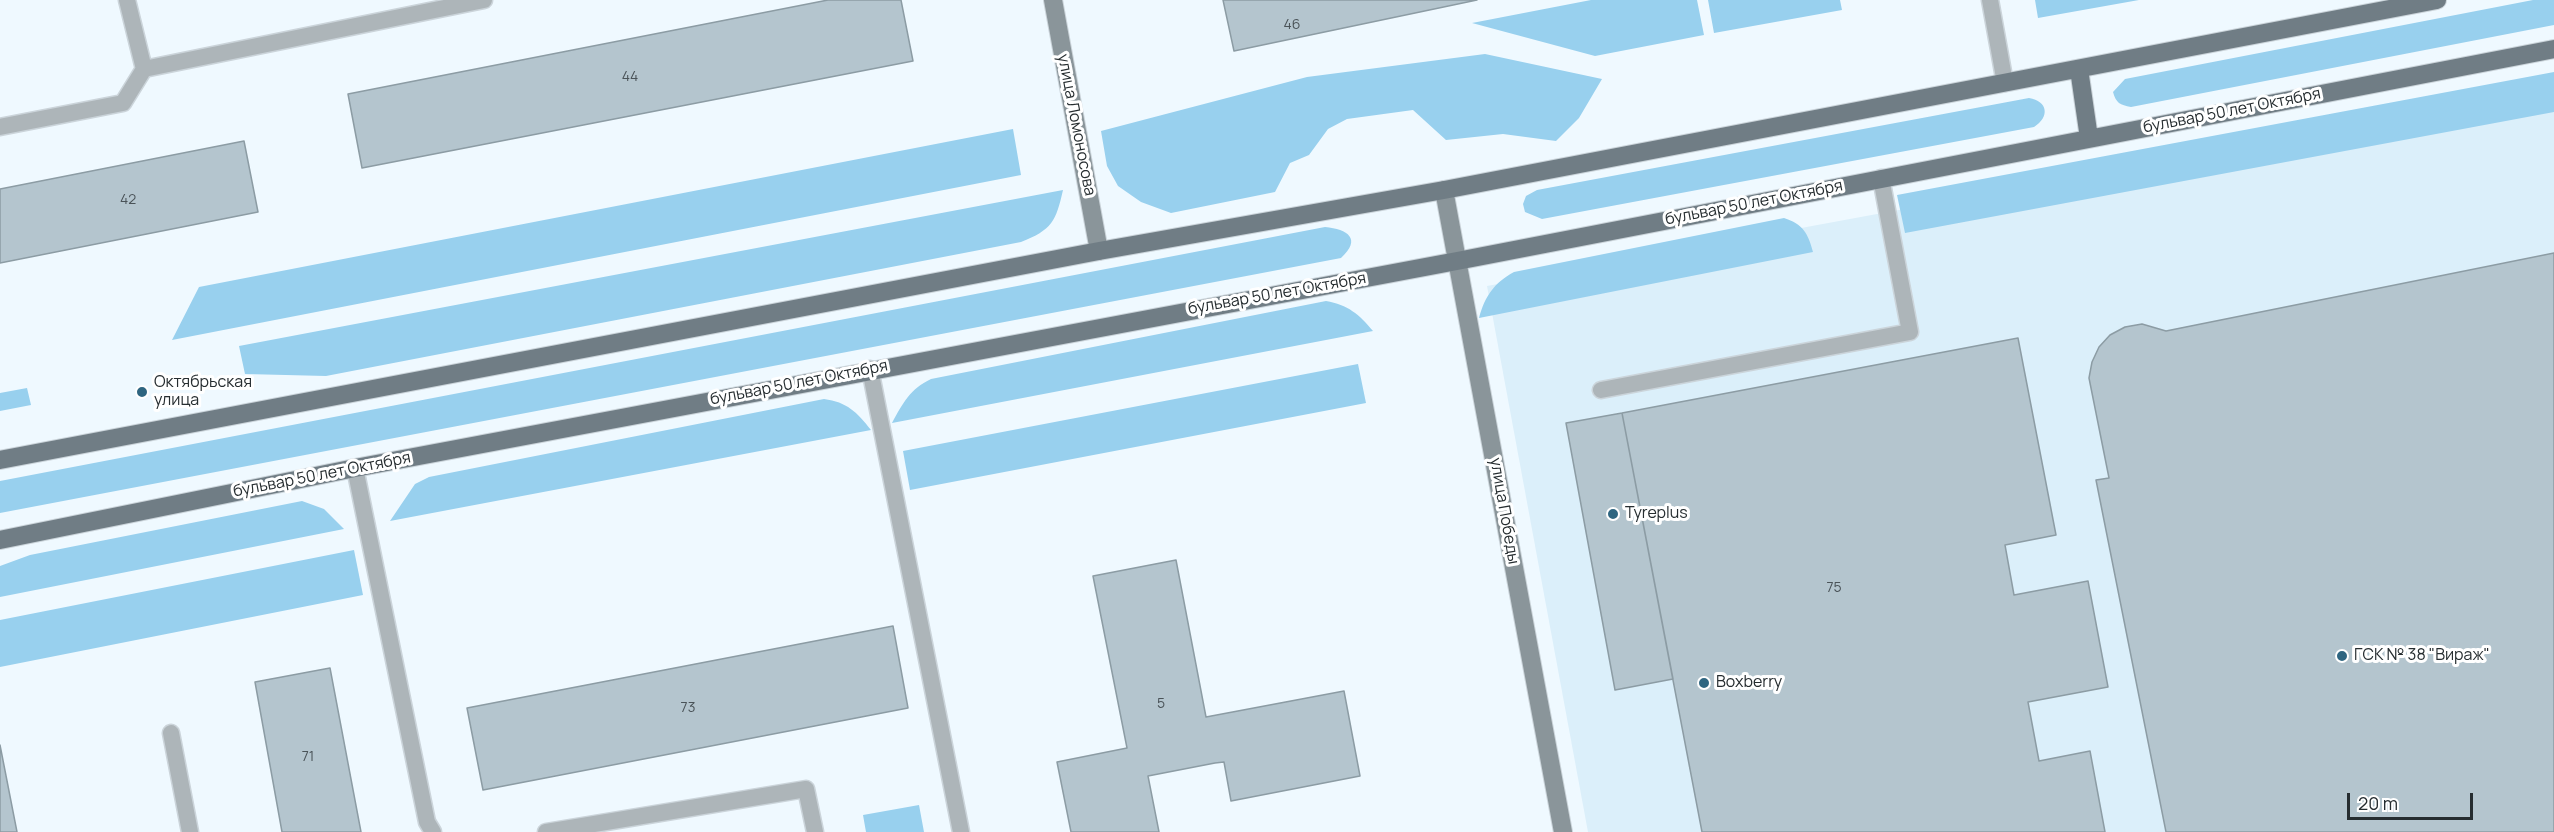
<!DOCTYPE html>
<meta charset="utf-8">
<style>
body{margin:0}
#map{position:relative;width:2554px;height:832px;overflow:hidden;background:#eff9ff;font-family:Manrope,sans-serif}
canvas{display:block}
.scale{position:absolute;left:2347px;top:793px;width:126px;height:27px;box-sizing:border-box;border:3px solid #262d30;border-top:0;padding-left:8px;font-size:18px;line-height:21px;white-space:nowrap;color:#262d30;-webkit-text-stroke:4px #fff;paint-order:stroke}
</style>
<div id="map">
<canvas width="2554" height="832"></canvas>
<div class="scale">20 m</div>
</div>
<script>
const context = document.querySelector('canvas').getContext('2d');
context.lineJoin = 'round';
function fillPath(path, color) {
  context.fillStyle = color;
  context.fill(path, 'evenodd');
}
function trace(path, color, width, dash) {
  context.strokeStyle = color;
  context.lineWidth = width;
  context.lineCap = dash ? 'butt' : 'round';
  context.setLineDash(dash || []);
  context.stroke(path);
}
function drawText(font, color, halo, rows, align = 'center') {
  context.font = font + ' Manrope,sans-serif';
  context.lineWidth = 6;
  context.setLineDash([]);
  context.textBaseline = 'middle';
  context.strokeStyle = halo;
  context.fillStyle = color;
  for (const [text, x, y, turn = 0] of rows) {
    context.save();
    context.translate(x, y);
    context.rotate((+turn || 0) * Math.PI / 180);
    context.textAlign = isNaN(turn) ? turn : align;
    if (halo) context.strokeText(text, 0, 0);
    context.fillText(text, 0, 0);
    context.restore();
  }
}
fillPath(new Path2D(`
 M 2554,89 L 2554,832 L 1588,832 L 1487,286 Z`), '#dbeffa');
fillPath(new Path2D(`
 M 1591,0 L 1697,0 L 1704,35 L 1595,56 L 1472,23 Z
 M 1708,0 L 1840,0 L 1842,10 L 1714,33 Z
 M 2035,0 L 2139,0 L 2038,18 Z
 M 2533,0 L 2554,0 L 2554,25 L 2131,107 C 2120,105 2116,103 2113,92 L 2125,79 Z
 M 1485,54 L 1602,79 L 1579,118 L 1556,141 L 1503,134 L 1446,140 L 1413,110 L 1347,119 L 1328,129 L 1309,155 L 1290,163 L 1275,192 L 1171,213 L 1141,202 L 1118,186 L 1107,166 L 1101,131 L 1307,77 Z
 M 2554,72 L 2554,112 L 1905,233 L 1897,195 Z
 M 2029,98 C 2048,101 2050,117 2034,127 L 1542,219 L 1525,212 L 1523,204 L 1526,196 L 1537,190 Z
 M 1013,129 L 1021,175 L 172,340 L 199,287 Z
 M 1063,190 C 1056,221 1052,230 1021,242 L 326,376 L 245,374 L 239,346 Z
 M 1784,218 C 1803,224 1808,233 1813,252 L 1479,318 C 1485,296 1494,283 1514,272 Z
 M 1325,227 C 1348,229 1362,239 1341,258 L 0,513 L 0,481 Z
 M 1326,301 C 1348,305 1359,314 1373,331 L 892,423 C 903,403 910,389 931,379 Z
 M 1358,364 L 1366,403 L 910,490 L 903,451 Z
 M 27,388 L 31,405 L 0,411 L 0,393 Z
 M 824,399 C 847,402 857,412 871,430 L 390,521 L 415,484 L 429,477 Z
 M 302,501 L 324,509 L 344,529 L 0,597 L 0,566 L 30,555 Z
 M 354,550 L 363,595 L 0,667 L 0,620 Z
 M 919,805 L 924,832 L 866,832 L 863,815 Z`), '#98d0ee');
const building = new Path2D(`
 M 828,0 L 901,0 L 913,61 L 362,168 L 348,94 Z
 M 1223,0 L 1477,0 L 1234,51 Z
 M 244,141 L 258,212 L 0,263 L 0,189 Z
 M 2554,253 L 2554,832 L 2166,832 L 2096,480 L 2109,478 L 2089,378 L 2092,362 L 2099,347 L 2110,335 L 2125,327 L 2142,324 L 2166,331 Z
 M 2018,338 L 2056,535 L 2005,545 L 2014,595 L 2088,581 L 2108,687 L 2028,702 L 2039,761 L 2090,751 L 2105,832 L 1702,832 L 1622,413 Z
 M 1622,413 L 1673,679 L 1615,690 L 1566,423 Z
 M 1176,560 L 1206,717 L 1344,691 L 1360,776 L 1231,801 L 1224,762 L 1215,763 L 1148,776 L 1159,832 L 1071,832 L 1057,762 L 1127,748 L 1093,576 Z
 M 893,626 L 908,708 L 483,790 L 467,708 Z
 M 330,668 L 361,832 L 282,832 L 255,682 Z
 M 0,745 L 17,832 L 0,832 Z`);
fillPath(building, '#b4c5ce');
trace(building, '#8c9ca4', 1.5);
const lane = new Path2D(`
 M 127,0 L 144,69
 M 1990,0 L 2005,83
 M 0,127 L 123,103 L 144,69 L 484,0
 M 870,369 L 961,832
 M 1601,390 L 1910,332 L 1881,178
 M 355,468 L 427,822 L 433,832
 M 171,733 L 190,832
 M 546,832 L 806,789 L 815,832`);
const secondary = new Path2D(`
 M 1053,0 L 1099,251
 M 1444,190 L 1563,832`);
const primary = new Path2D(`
 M 2079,69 L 2089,138
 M 0,460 L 1099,251 L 1444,190 L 2437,0
 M 0,540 L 355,468 L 1457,261 L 2554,49`);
trace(lane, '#cbd4da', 19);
trace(secondary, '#cbd4da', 20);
trace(primary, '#cbd4da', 20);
trace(lane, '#adb5b9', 16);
trace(secondary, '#8a959a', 18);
trace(primary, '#707d85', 18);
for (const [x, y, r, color] of [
 [142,392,6,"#2e6580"],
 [1613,514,6,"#2e6580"],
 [2342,656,6,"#2e6580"],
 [1704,683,6,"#2e6580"]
]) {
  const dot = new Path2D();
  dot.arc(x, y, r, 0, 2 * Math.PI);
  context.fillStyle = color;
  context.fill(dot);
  trace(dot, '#fff', 2);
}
drawText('14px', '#4a5358', null, [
 ["46",1292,25],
 ["44",630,77],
 ["42",128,200],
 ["75",1834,588],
 ["5",1161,704],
 ["73",688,708],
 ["71",308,757]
]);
drawText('16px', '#262d30', '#fff', [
 ["бульвар 50 лет Октября",2232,111,-11],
 ["улица Ломоносова",1076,125,79],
 ["бульвар 50 лет Октября",1754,203,-11],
 ["бульвар 50 лет Октября",1277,294,-10],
 ["бульвар 50 лет Октября",799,383,-11],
 ["бульвар 50 лет Октября",322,475,-11],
 ["улица Победы",1504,511,80]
]);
drawText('16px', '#262d30', '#fff', [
 ["Октябрьская",154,383],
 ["улица",154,401],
 ["Tyreplus",1625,514],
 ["ГСК № 38 \"Вираж\"",2354,656],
 ["Boxberry",1716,683]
], 'left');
</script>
